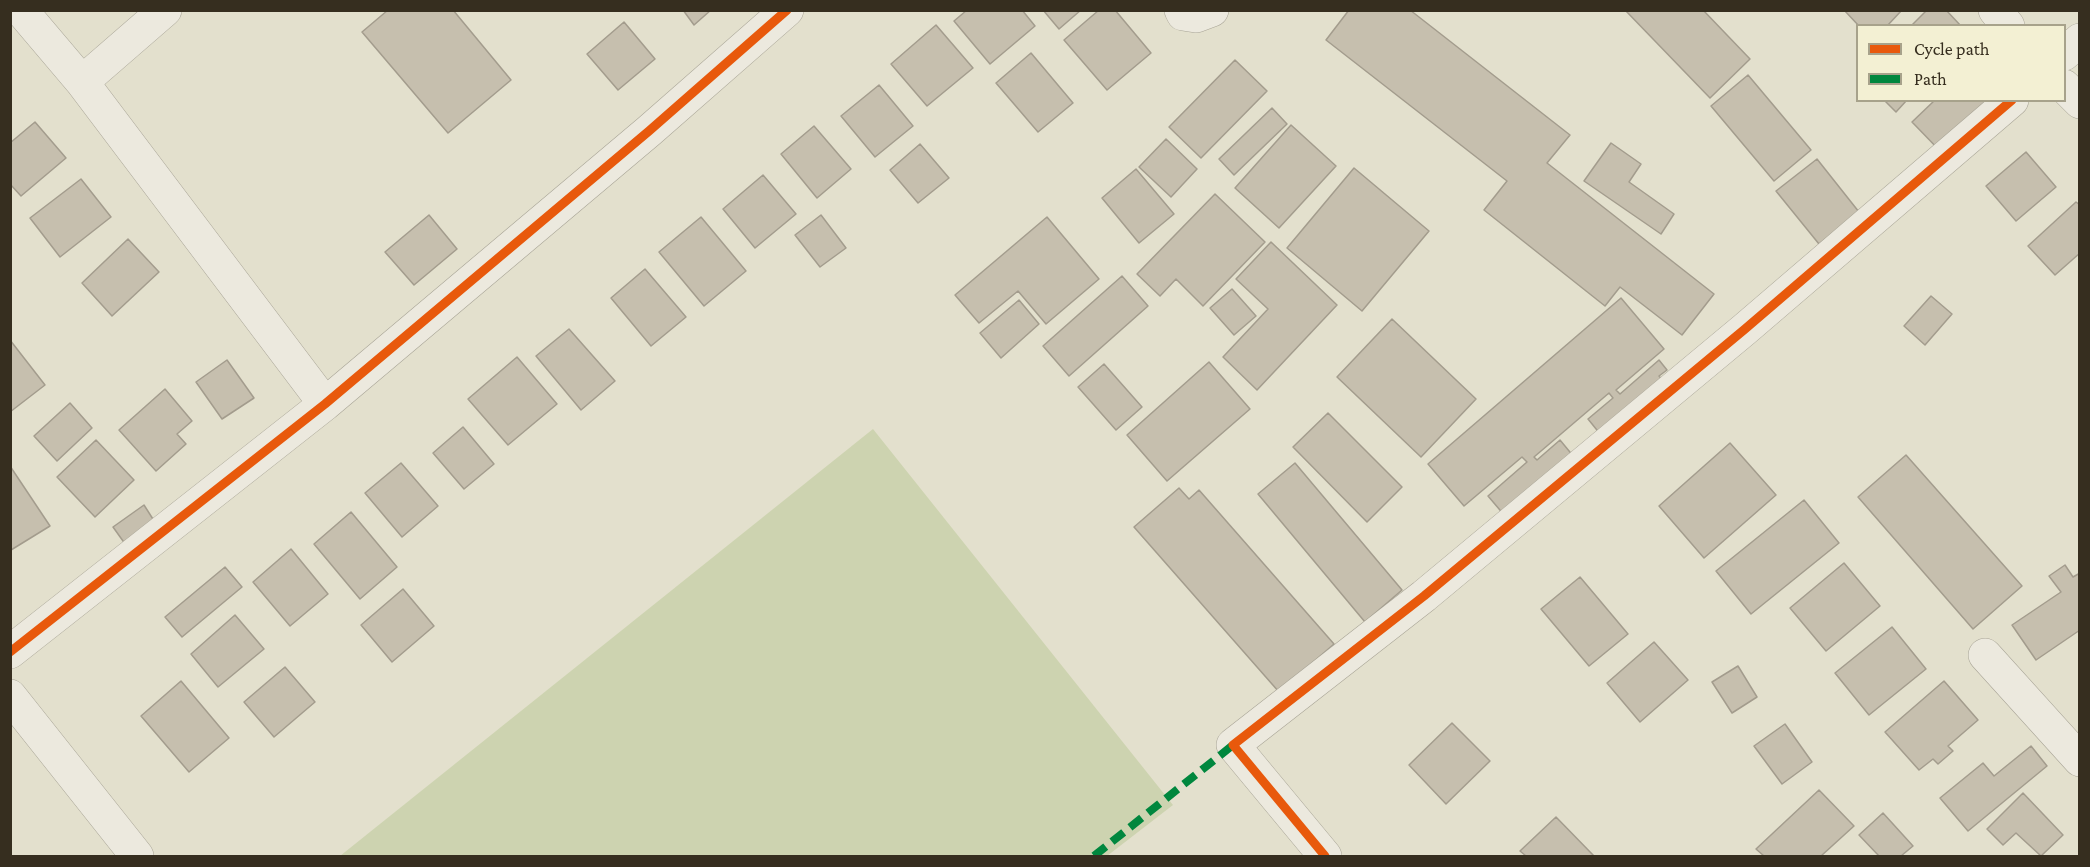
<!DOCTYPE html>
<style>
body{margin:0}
#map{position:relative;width:2090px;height:867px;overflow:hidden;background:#e3e0cd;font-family:"Crimson Pro",serif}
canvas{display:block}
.frame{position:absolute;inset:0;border:12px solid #362e1f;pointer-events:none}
.legend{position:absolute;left:1856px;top:24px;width:210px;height:78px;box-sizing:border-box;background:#f3f0d3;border:2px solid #a7a28b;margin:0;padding:8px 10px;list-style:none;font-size:18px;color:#362e1f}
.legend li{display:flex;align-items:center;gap:12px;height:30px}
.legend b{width:30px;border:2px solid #a7a28b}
</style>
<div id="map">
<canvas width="2090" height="867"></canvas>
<div class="frame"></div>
<ul class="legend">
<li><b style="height:8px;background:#e8590c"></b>Cycle path</li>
<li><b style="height:8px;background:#00873e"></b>Path</li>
</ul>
</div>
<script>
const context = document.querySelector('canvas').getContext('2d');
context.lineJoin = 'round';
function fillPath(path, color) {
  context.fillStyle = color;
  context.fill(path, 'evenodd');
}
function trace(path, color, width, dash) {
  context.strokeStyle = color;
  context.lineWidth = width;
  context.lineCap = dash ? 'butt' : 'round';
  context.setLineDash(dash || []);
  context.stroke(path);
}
fillPath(new Path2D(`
 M 873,429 L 1173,805 L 1107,856 L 340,856 Z`), '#cdd3b0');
const building = new Path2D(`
 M 388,10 L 453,10 L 511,80 L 448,133 L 362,32 Z
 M 683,10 L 711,10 L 694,25 Z
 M 967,10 L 1022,10 L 1035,26 L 990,64 L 954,21 Z
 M 1043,10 L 1081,10 L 1059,29 Z
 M 1099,10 L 1115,10 L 1151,53 L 1107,90 L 1064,40 Z
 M 1349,10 L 1410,10 L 1570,135 L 1547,163 L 1714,294 L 1682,335 L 1620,287 L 1605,306 L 1484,210 L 1507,181 L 1326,40 Z
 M 1625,10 L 1703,10 L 1750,59 L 1710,98 Z
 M 1844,10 L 1902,10 L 1887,26 L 1859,26 Z
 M 1927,10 L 1946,10 L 1961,26 L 1911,26 Z
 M 624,22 L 655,59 L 618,90 L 587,54 Z
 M 936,25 L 973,68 L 927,106 L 891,64 Z
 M 1031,53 L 1073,103 L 1038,132 L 996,83 Z
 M 1235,60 L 1267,91 L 1201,158 L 1169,127 Z
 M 1748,75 L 1811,150 L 1774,181 L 1711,106 Z
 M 879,85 L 913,126 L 875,157 L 841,116 Z
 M 1884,100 L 1907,100 L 1896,112 Z
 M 1935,100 L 1988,100 L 1943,154 L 1912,122 Z
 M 1272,108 L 1287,124 L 1234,175 L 1219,159 Z
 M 35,122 L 66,158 L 21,196 L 10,184 L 10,143 Z
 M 1291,125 L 1336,166 L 1279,228 L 1235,188 Z
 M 814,126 L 851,169 L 817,198 L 781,154 Z
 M 1166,139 L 1197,169 L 1171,197 L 1139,167 Z
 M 1611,143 L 1641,164 L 1629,182 L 1674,214 L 1661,234 L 1584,181 Z
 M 920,144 L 949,178 L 918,203 L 890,170 Z
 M 2026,152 L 2056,187 L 2016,221 L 1986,186 Z
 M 1817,159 L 1859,212 L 1819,244 L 1776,191 Z
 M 1354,168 L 1429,231 L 1362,311 L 1287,248 Z
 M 1136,169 L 1174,214 L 1139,243 L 1102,198 Z
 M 763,175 L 796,214 L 755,248 L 723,209 Z
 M 81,179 L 111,217 L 60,257 L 30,218 Z
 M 1215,194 L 1265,242 L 1203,306 L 1176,279 L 1160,296 L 1137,274 Z
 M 2076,202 L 2080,205 L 2080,253 L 2055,275 L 2028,246 Z
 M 429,215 L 457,249 L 414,285 L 385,252 Z
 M 821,215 L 846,248 L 820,267 L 795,235 Z
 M 701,217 L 746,271 L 704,306 L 659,252 Z
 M 1047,217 L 1099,279 L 1046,324 L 1018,291 L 979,323 L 955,295 Z
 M 128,239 L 159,272 L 112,316 L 82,283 Z
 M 1271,242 L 1337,305 L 1257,390 L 1223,357 L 1268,309 L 1236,279 Z
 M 645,269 L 686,317 L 651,346 L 611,298 Z
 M 1122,276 L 1148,306 L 1069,376 L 1043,346 Z
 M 1232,289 L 1256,316 L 1234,335 L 1210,308 Z
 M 1931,296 L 1952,314 L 1925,345 L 1904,326 Z
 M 1621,298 L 1664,349 L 1616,390 L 1620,394 L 1659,360 L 1667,370 L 1659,376 L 1668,386 L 1605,440 L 1588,419 L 1613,398 L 1609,393 L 1534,457 L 1537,460 L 1560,440 L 1574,457 L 1505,516 L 1488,496 L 1527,462 L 1522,457 L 1464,506 L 1428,464 Z
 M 1019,300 L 1039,324 L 1001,358 L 980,333 Z
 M 1392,319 L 1476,399 L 1421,457 L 1337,377 Z
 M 569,329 L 615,381 L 581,410 L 536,356 Z
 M 10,340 L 45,385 L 10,412 Z
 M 517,357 L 557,404 L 508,445 L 468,399 Z
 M 227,360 L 254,398 L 222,419 L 196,382 Z
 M 1209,362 L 1250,409 L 1167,481 L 1127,435 Z
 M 1104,364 L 1142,407 L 1116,430 L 1078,387 Z
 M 165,389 L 192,421 L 177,434 L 186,444 L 156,471 L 119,430 Z
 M 70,403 L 92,428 L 57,461 L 34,436 Z
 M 1328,413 L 1402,487 L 1367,522 L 1293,447 Z
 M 463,427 L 494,464 L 464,489 L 433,453 Z
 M 96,440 L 134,480 L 95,517 L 57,477 Z
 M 1730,443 L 1776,495 L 1704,558 L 1659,506 Z
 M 1906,455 L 2022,586 L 1973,629 L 1858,497 Z
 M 401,463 L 438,506 L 402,537 L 365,493 Z
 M 1295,463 L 1402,590 L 1365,622 L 1258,494 Z
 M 10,466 L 50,526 L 11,550 L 10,550 Z
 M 1179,488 L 1189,499 L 1199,490 L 1334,644 L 1279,692 L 1134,527 Z
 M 1804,500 L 1839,543 L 1751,614 L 1716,571 Z
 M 144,505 L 158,527 L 128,548 L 113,527 Z
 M 351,512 L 397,567 L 360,599 L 314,544 Z
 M 291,549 L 328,594 L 290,626 L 253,582 Z
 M 1844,563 L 1880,606 L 1826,651 L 1790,608 Z
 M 2065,565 L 2073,577 L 2080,573 L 2080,630 L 2036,660 L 2012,625 L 2061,592 L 2049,576 Z
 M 225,567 L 242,587 L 182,637 L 165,617 Z
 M 1580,577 L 1628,634 L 1589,666 L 1541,609 Z
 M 403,589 L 434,626 L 392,662 L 361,625 Z
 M 235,615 L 264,649 L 218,687 L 191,654 Z
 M 1892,627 L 1926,669 L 1869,715 L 1835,673 Z
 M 1654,642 L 1688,680 L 1640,722 L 1607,683 Z
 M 1738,666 L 1757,697 L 1732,713 L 1712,682 Z
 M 285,667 L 315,702 L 274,737 L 244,702 Z
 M 181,681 L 229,738 L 189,772 L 141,716 Z
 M 1944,681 L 1978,720 L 1948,746 L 1953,751 L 1938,764 L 1933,759 L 1919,770 L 1885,732 Z
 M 1452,723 L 1490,761 L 1446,804 L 1409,765 Z
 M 1785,724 L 1812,762 L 1782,784 L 1754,746 Z
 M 2031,746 L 2047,766 L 1968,831 L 1940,798 L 1983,763 L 1994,776 Z
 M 1819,790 L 1854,826 L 1821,856 L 1764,856 L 1756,849 Z
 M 2023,793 L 2063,835 L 2041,856 L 2016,833 L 2003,845 L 1987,829 Z
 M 1883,813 L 1913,846 L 1901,856 L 1879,856 L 1859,835 Z
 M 1556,817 L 1594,856 L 1526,856 L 1520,851 Z`);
fillPath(building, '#c6bfae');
trace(building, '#a39c8d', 1.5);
const minor = new Path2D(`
 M 21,10 L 82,82 L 325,404
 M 1181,10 L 1183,14 L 1196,16 L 1212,10
 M 1995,10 L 2008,26
 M 2064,54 L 2080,40
 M 82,82 L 165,10
 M 2064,86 L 2080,102
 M 10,652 L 325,404 L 649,131 L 787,10
 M 1985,655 L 2080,760
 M 10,696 L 137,856
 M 1325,856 L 1233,745 L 1424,596 L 1745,329 L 2012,100`);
trace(minor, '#a8a496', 34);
trace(minor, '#ece9de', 33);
trace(new Path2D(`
 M 1094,856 L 1233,745`), '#00873e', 8, [15, 8]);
trace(new Path2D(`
 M 10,652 L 325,404 L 649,131 L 787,10
 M 1325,856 L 1233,745 L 1424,596 L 1745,329 L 2012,100`), '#e8590c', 9);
</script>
